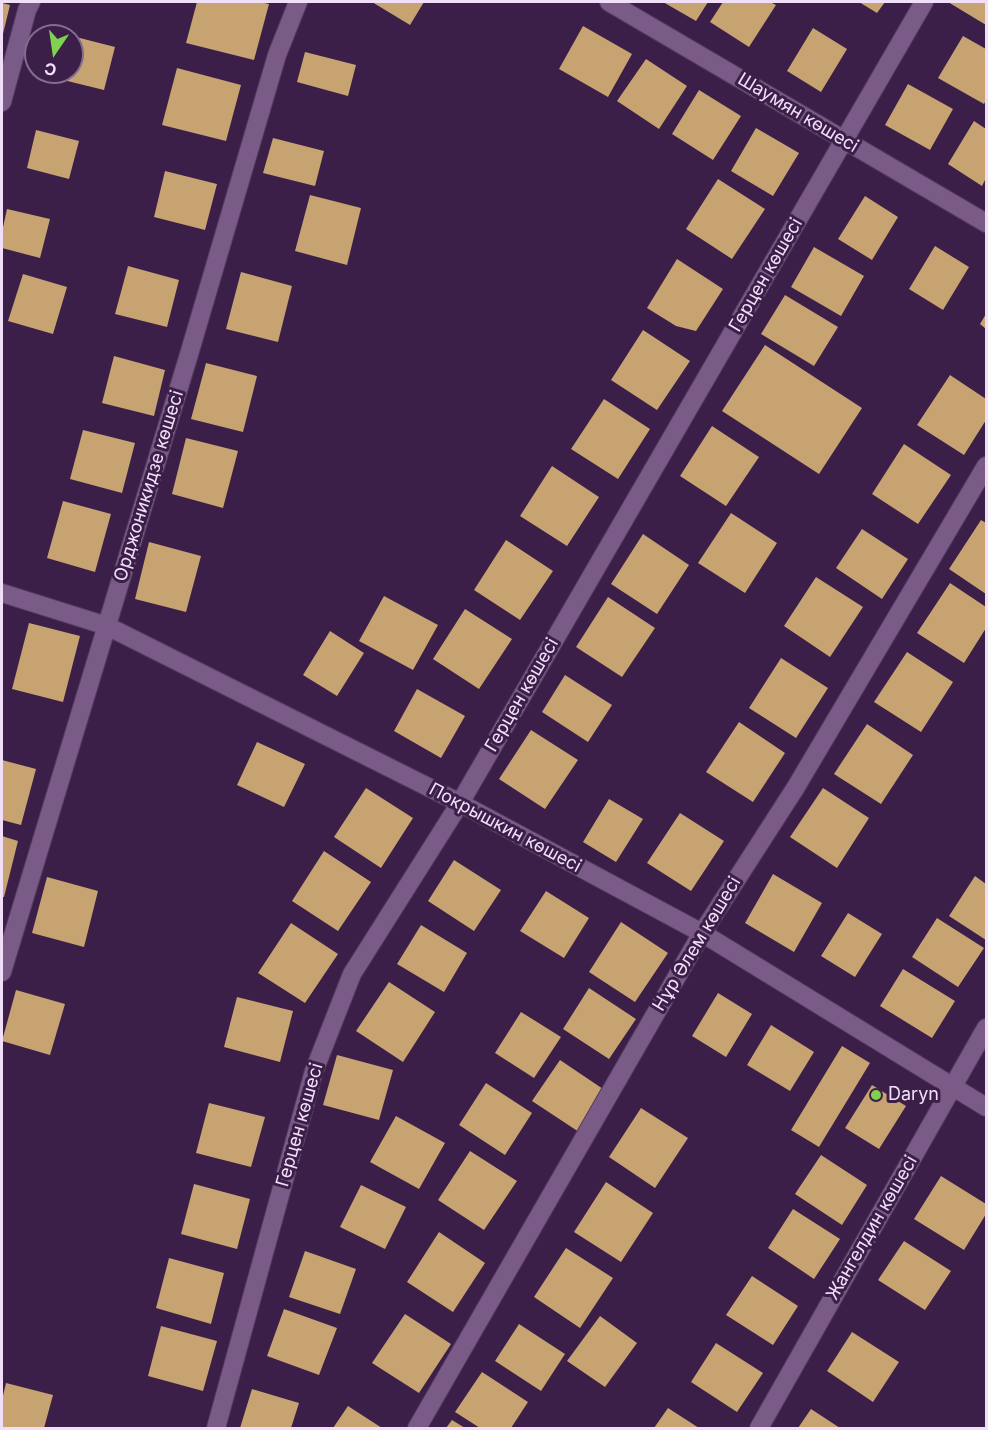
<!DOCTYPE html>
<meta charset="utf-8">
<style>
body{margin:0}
#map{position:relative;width:988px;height:1430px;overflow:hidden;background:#3c1f48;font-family:Inter,sans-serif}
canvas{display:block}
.frame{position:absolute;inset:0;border:3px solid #f1dff9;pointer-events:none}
.north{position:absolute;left:24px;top:24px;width:60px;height:60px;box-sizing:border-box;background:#3c1f48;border:2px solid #846c8f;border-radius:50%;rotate:193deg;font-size:16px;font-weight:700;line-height:24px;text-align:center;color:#f1dff9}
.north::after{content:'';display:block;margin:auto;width:21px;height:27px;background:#80d051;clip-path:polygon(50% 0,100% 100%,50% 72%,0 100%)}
</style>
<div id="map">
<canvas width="988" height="1430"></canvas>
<div class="frame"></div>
<div class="north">С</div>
</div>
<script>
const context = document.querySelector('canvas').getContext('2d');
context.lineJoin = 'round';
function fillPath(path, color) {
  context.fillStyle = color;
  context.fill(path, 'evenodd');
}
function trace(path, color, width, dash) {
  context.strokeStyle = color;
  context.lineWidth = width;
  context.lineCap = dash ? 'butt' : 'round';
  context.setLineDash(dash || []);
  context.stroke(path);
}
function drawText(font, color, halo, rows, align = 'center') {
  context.font = font + ' Inter,sans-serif';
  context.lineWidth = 6;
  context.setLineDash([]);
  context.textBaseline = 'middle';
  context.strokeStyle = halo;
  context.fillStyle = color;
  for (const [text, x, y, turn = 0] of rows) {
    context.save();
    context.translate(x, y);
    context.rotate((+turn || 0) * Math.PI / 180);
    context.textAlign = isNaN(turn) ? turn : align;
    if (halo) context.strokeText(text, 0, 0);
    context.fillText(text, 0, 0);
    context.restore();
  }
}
fillPath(new Path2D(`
 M 197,2 L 260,2 L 269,4 L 254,60 L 186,43 Z
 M 372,2 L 424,2 L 410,25 Z
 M 663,2 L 708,2 L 696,21 Z
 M 723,2 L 770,2 L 776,5 L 749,47 L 710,22 Z
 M 859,2 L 885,2 L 877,13 Z
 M 948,2 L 986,2 L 986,25 Z
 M 2,3 L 10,5 L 2,38 Z
 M 583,26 L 632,54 L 608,97 L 559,69 Z
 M 813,28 L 847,49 L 821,92 L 787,71 Z
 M 72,36 L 115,47 L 104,90 L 51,77 L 52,72 L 72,72 Z
 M 963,36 L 986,49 L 986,100 L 984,104 L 938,78 Z
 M 305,52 L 356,65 L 348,96 L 297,82 Z
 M 646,59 L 687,86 L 659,129 L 617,101 Z
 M 177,68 L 241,85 L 226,141 L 162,125 Z
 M 908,84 L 953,109 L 930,150 L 885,125 Z
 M 699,90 L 741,116 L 713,160 L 672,134 Z
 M 974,121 L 986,129 L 986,178 L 982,186 L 948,164 Z
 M 756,128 L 799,153 L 773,196 L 731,171 Z
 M 36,130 L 79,141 L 69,179 L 27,168 Z
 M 273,138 L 324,151 L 315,186 L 263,173 Z
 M 165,171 L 217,184 L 205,230 L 154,217 Z
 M 718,179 L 765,209 L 732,259 L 686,229 Z
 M 310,195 L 361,208 L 347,265 L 295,251 Z
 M 865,196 L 898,217 L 872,260 L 838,239 Z
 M 7,209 L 50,219 L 40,258 L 2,248 L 2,232 Z
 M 935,246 L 969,267 L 943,310 L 909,289 Z
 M 814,247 L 864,276 L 841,316 L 791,287 Z
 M 677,259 L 723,289 L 696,331 L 676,326 L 647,308 Z
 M 128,266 L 179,280 L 167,327 L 115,314 Z
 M 241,272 L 292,286 L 278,342 L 226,329 Z
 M 23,274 L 67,287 L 53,334 L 8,321 Z
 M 785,295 L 838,327 L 814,366 L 761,334 Z
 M 986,314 L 986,329 L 980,324 Z
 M 643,330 L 690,361 L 657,410 L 611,380 Z
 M 765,345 L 862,408 L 819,474 L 722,411 Z
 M 114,356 L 165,370 L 154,416 L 102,403 Z
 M 206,363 L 257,376 L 243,432 L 191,419 Z
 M 950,375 L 986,399 L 986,420 L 964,455 L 917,425 Z
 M 604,399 L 650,429 L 618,479 L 571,449 Z
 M 712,426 L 759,457 L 726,506 L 680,476 Z
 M 83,430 L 135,443 L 122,493 L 70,479 Z
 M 186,438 L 238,451 L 223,508 L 172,494 Z
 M 904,444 L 951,475 L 918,524 L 872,494 Z
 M 552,466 L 599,497 L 567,546 L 520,516 Z
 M 63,501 L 111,514 L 95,572 L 47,558 Z
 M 731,513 L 777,543 L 745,593 L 698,563 Z
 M 981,520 L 986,523 L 986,594 L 949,569 Z
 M 862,529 L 908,559 L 882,599 L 836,568 Z
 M 643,534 L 689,565 L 657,614 L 611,584 Z
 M 506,540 L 553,571 L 520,620 L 474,590 Z
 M 149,542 L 201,556 L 186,612 L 135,599 Z
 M 816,577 L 863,607 L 830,657 L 784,626 Z
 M 950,583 L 986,607 L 986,628 L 964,663 L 917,633 Z
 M 384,596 L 438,625 L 413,670 L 359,641 Z
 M 608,597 L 655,628 L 622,677 L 576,647 Z
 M 465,609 L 512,639 L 479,689 L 433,659 Z
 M 29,623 L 80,636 L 63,702 L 12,689 Z
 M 330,631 L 364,653 L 337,696 L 303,675 Z
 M 907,652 L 953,682 L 921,732 L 874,702 Z
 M 781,658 L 828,688 L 796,738 L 749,708 Z
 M 565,675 L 612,705 L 588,742 L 542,712 Z
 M 417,689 L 465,716 L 441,758 L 394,731 Z
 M 739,722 L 785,753 L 753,802 L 706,772 Z
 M 867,724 L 913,755 L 881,804 L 834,774 Z
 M 531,730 L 578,760 L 545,809 L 499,779 Z
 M 257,742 L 305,764 L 284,807 L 237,785 Z
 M 2,760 L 36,769 L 21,825 L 2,820 Z
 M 366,788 L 413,818 L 381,868 L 334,837 Z
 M 823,788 L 869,818 L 837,868 L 790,837 Z
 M 609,799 L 643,819 L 616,862 L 583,842 Z
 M 680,813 L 724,841 L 691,891 L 647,863 Z
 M 2,836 L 18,841 L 4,897 L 2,897 Z
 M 324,851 L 371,882 L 338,931 L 292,901 Z
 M 454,860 L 501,890 L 474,931 L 428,901 Z
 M 773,874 L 822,903 L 794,952 L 745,923 Z
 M 975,876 L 986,884 L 986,940 L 949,916 Z
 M 47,877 L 98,891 L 84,947 L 32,933 Z
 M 546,891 L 589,918 L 564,958 L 520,931 Z
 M 848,913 L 882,934 L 855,977 L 821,956 Z
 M 937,918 L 984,948 L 958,987 L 912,957 Z
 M 621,922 L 668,953 L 635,1002 L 589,972 Z
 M 291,923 L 338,954 L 305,1003 L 258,973 Z
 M 421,925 L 467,953 L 444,992 L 397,964 Z
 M 903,969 L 955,1001 L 932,1038 L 880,1006 Z
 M 389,982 L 435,1012 L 403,1062 L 356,1031 Z
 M 589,988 L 636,1019 L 609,1059 L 563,1029 Z
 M 16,990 L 65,1004 L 50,1055 L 2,1041 Z
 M 718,993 L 752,1014 L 726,1057 L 692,1036 Z
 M 237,997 L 293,1011 L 280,1062 L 224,1047 Z
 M 521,1012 L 561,1037 L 534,1078 L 495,1053 Z
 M 771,1025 L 814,1052 L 790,1091 L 747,1065 Z
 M 842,1046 L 870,1063 L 819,1147 L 791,1130 Z
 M 337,1055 L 393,1070 L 379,1120 L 323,1105 Z
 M 560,1060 L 606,1091 L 579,1132 L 532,1101 Z
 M 486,1083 L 532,1113 L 505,1155 L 459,1125 Z
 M 872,1085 L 906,1106 L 879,1149 L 845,1128 Z
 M 209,1103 L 265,1117 L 251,1167 L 196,1153 Z
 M 641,1108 L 688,1138 L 655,1188 L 609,1157 Z
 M 396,1116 L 445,1143 L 419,1189 L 370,1162 Z
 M 470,1151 L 517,1181 L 484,1230 L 438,1200 Z
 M 821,1155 L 867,1185 L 842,1225 L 795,1194 Z
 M 941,1176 L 986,1204 L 986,1214 L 964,1250 L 914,1219 Z
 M 606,1182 L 653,1213 L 621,1262 L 574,1232 Z
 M 194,1184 L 250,1199 L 237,1249 L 181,1234 Z
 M 361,1185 L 406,1207 L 385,1249 L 340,1227 Z
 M 793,1209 L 840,1239 L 814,1279 L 768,1248 Z
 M 439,1232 L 485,1263 L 453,1312 L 407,1282 Z
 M 904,1241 L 951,1271 L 925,1310 L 878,1280 Z
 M 566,1248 L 613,1278 L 580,1328 L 534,1297 Z
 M 305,1251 L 356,1269 L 340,1314 L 289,1297 Z
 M 169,1258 L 224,1273 L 211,1324 L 156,1308 Z
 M 752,1276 L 798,1306 L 773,1345 L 726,1315 Z
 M 284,1309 L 337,1328 L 319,1375 L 267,1356 Z
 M 405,1314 L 451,1344 L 419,1393 L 372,1363 Z
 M 600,1316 L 637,1343 L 605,1387 L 567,1361 Z
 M 519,1324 L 565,1354 L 541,1391 L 495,1361 Z
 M 161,1326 L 217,1341 L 203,1391 L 148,1376 Z
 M 852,1332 L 899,1362 L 873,1402 L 827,1371 Z
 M 716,1343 L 763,1373 L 737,1412 L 691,1382 Z
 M 482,1372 L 528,1402 L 511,1428 L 480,1428 L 455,1412 Z
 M 6,1383 L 53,1395 L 44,1428 L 2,1428 L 2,1400 Z
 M 252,1389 L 299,1403 L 291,1428 L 240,1428 Z
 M 348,1406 L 382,1428 L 333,1428 Z
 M 668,1408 L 699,1428 L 654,1428 Z
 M 811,1409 L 840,1428 L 798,1428 Z
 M 452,1420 L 465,1428 L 446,1428 Z`), '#c6a370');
const street = new Path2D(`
 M 609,2 L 986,223
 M 2,102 L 27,10 L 31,2
 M 2,593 L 107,626 L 460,803 L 702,933 L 986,1107
 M 2,972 L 190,351 L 277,55 L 298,2
 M 216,1428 L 314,1071 L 352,974 L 460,803 L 924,2
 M 417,1428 L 702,933 L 796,787 L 986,466
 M 759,1428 L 986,1028`);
trace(street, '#543a5e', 20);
trace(street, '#7a5a87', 18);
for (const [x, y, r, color] of [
 [876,1095,6,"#80d051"]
]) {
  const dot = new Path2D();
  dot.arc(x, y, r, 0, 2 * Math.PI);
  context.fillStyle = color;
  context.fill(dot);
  trace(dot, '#3c1f48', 2);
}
drawText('18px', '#f1dff9', '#3c1f48', [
 ["Шаумян көшесі",798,113,31],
 ["Герцен көшесі",766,275,-60],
 ["Орджоникидзе көшесі",149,486,-73],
 ["Герцен көшесі",522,695,-60],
 ["Покрышкин көшесі",505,828,28],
 ["Нұр Әлем көшесі",697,944,-59],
 ["Герцен көшесі",300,1125,-74],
 ["Жангелдин көшесі",872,1228,-60]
]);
drawText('18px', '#f1dff9', '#3c1f48', [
 ["Daryn",888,1095]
], 'left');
</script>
